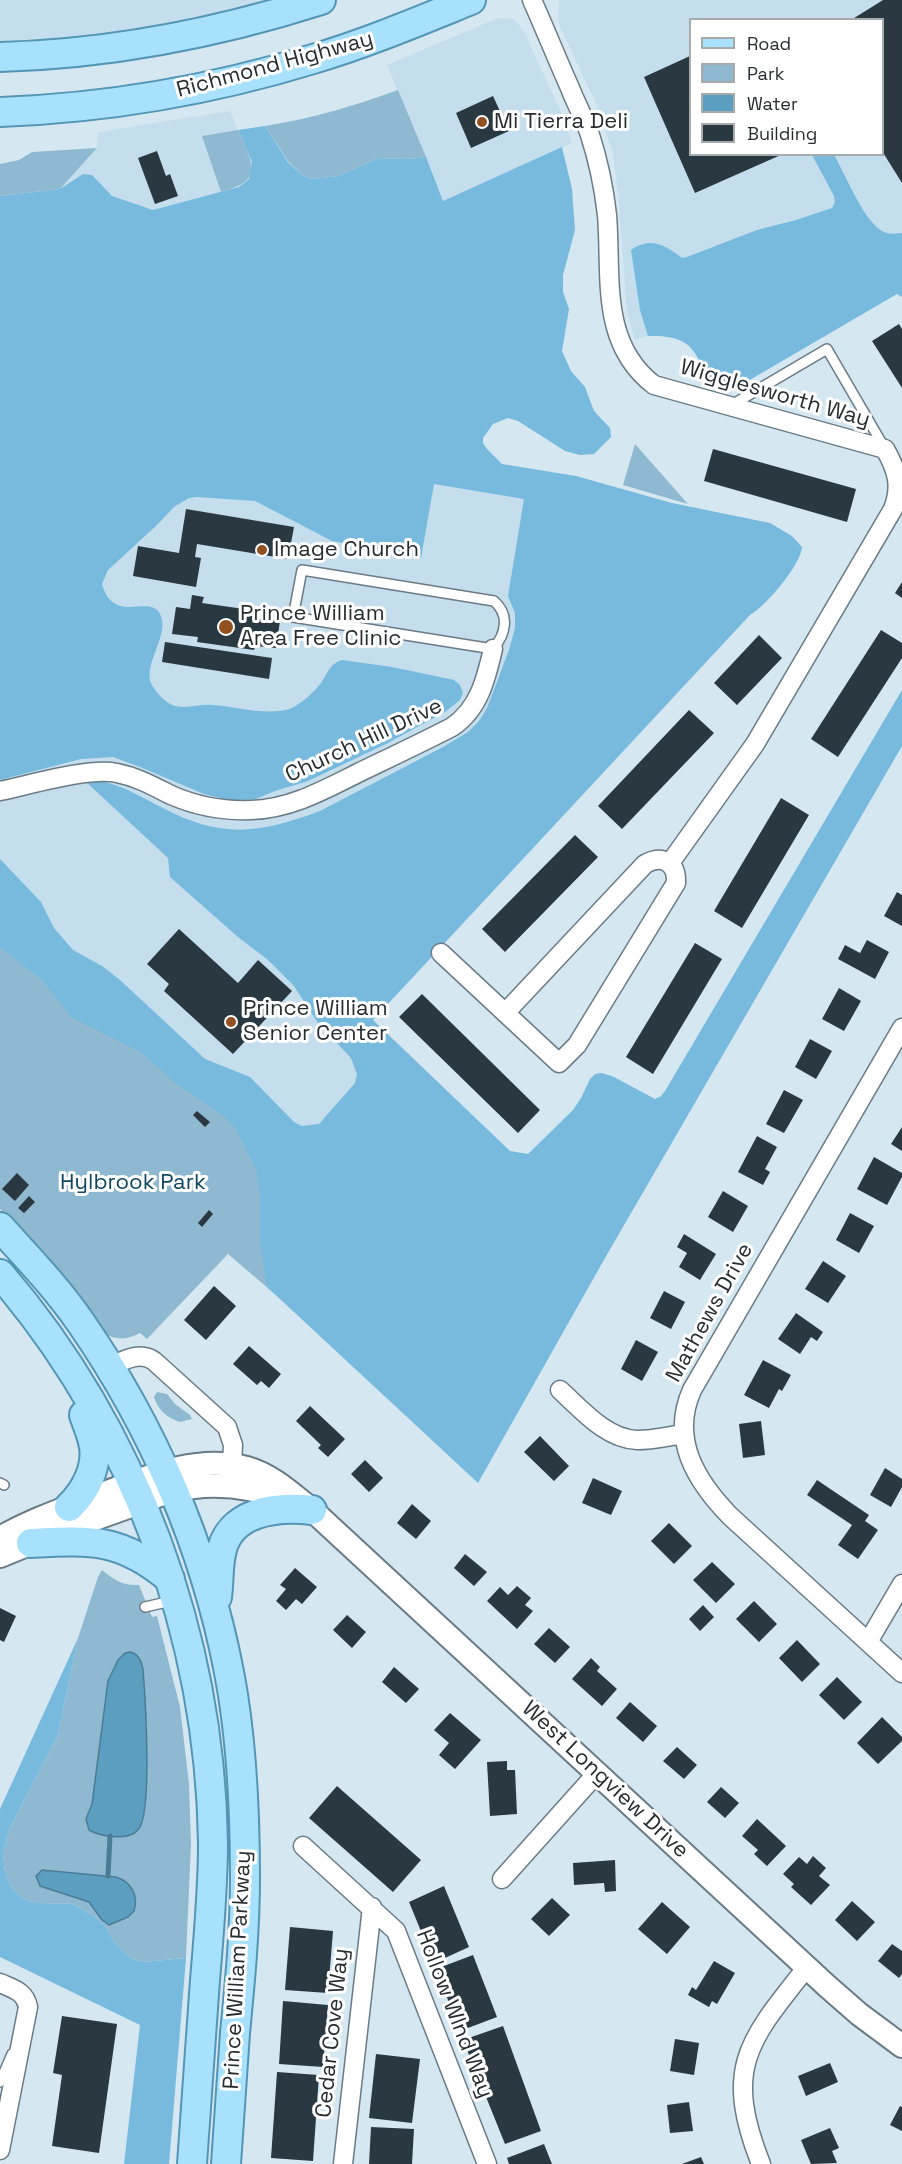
<!DOCTYPE html>
<style>
body{margin:0}
#map{position:relative;width:902px;height:2164px;overflow:hidden;background:#d5e8f2;font-family:"Space Grotesk",sans-serif}
canvas{display:block}
.legend{position:absolute;left:689px;top:18px;width:195px;height:138px;box-sizing:border-box;background:#fff;border:2px solid #a8abad;margin:0;padding:8px 10px;list-style:none;font-size:18px;color:#262d31}
.legend li{display:flex;align-items:center;gap:12px;height:30px}
.legend b{width:30px;border:2px solid #a8abad}
</style>
<div id="map">
<canvas width="902" height="2164"></canvas>
<ul class="legend">
<li><b style="height:8px;background:#a7e1fd"></b>Road</li>
<li><b style="height:16px;background:#8eb9d1"></b>Park</li>
<li><b style="height:16px;background:#5b9ec0"></b>Water</li>
<li><b style="height:16px;background:#2a3941"></b>Building</li>
</ul>
</div>
<script>
const context = document.querySelector('canvas').getContext('2d');
context.lineJoin = 'round';
function fillPath(path, color) {
  context.fillStyle = color;
  context.fill(path, 'evenodd');
}
function trace(path, color, width, dash) {
  context.strokeStyle = color;
  context.lineWidth = width;
  context.lineCap = dash ? 'butt' : 'round';
  context.setLineDash(dash || []);
  context.stroke(path);
}
function drawText(font, color, halo, rows, align = 'center') {
  context.font = font + ' "Space Grotesk",sans-serif';
  context.lineWidth = 6;
  context.setLineDash([]);
  context.textBaseline = 'middle';
  context.strokeStyle = halo;
  context.fillStyle = color;
  for (const [text, x, y, turn = 0] of rows) {
    context.save();
    context.translate(x, y);
    context.rotate((+turn || 0) * Math.PI / 180);
    context.textAlign = isNaN(turn) ? turn : align;
    if (halo) context.strokeText(text, 0, 0);
    context.fillText(text, 0, 0);
    context.restore();
  }
}
fillPath(new Path2D(`
 M 0,0 L 279,0 L 185,24 L 52,43 L 0,43 Z
 M 559,0 L 902,0 L 902,255 L 635,340 L 627,312 L 618,192 L 613,154 L 597,106 L 560,27 L 558,19 ZM 690,20 L 882,20 L 882,154 L 690,154 Z
 M 498,18 L 514,19 L 524,31 L 561,112 L 572,143 L 443,201 L 387,65 Z
 M 230,111 L 347,388 L 0,255 L 97,148 L 98,132 Z
 M 0,389 L 773,539 L 340,1013 L 605,1258 L 478,1483 L 79,1011 L 7,952 L 4,863 L 0,859 Z`), '#c4deed');
fillPath(new Path2D(`
 M 398,90 L 426,157 L 407,159 L 379,158 L 338,176 L 313,179 L 303,176 L 288,161 L 265,126 C 310,119 354,106 398,90 Z
 M 238,130 C 252,163 266,180 221,192 L 202,136 Z
 M 97,148 L 60,189 L 0,196 L 0,164 L 19,160 L 32,152 Z
 M 635,444 L 688,504 L 623,485 Z
 M 0,859 L 8,952 L 79,1011 L 135,1029 L 260,1141 L 276,1295 L 228,1254 L 147,1339 L 140,1333 C 127,1340 115,1341 103,1332 L 0,1209 Z
 M 157,1392 L 167,1394 L 175,1404 L 190,1415 L 192,1419 L 180,1422 C 167,1418 158,1410 154,1397 Z
 M 102,1570 C 114,1580 123,1586 139,1585 L 152,1617 L 157,1616 L 180,1707 L 189,1784 L 191,1843 L 186,1958 L 143,1962 L 132,1959 L 115,1943 L 104,1925 L 94,1916 L 72,1904 L 37,1903 L 25,1900 L 13,1890 L 5,1873 L 3,1854 L 9,1830 L 58,1734 L 78,1638 L 98,1577 Z`), '#8eb9d1');
fillPath(new Path2D(`
 M 265,126 L 288,162 L 303,176 L 313,179 L 338,176 L 379,158 L 407,159 L 426,157 L 443,201 L 562,147 L 572,189 L 575,230 L 563,275 L 563,292 L 569,309 L 562,351 L 571,371 L 585,387 L 594,411 L 610,428 L 611,437 L 594,454 L 580,455 L 565,451 L 518,421 L 508,418 L 493,424 L 483,438 L 483,443 L 487,449 L 502,464 L 576,476 L 672,503 L 770,523 L 792,536 L 802,547 C 801,565 765,607 750,615 L 373,1020 L 510,1151 L 528,1154 L 573,1110 L 581,1098 L 590,1079 L 595,1074 L 602,1073 L 614,1077 L 655,1099 L 661,1096 L 665,1091 L 902,690 L 902,746 L 605,1258 L 478,1483 L 267,1287 L 260,1241 L 260,1198 L 257,1171 L 236,1129 L 225,1117 L 174,1082 L 142,1053 L 71,1017 L 43,981 L 0,947 L 0,859 L 41,902 L 54,928 L 73,950 L 102,966 L 120,980 L 205,1059 L 250,1077 L 294,1122 L 302,1126 L 319,1124 L 355,1083 L 357,1074 L 351,1058 L 318,1023 L 294,986 L 268,960 L 238,937 L 170,877 L 168,858 L 84,780 C 112,779 136,794 161,807 C 221,839 258,834 320,811 L 443,747 L 468,732 L 479,721 L 487,708 L 509,650 L 515,628 L 515,613 L 508,596 L 524,499 L 434,484 L 421,558 L 332,541 L 255,501 L 197,497 L 189,498 L 174,507 L 157,525 L 108,570 L 102,584 C 114,626 149,593 160,614 C 171,634 141,666 152,685 C 156,693 167,704 175,706 C 187,709 200,704 212,705 C 235,706 272,718 294,707 C 304,701 314,692 321,683 C 328,673 329,664 342,660 L 392,667 L 454,680 L 460,685 L 463,693 L 460,700 L 445,712 L 386,744 L 308,781 L 275,791 L 256,799 L 233,801 L 204,794 L 140,767 L 113,757 L 81,759 L 0,780 L 0,196 L 60,189 L 83,174 L 92,175 L 112,196 L 153,210 L 239,187 L 249,179 L 252,162 L 238,130 Z
 M 812,155 L 834,155 C 845,174 862,216 879,229 C 886,235 894,234 902,233 L 902,297 L 897,294 L 736,388 C 700,396 708,358 685,343 C 674,336 660,336 648,336 L 640,310 L 631,250 C 650,236 666,245 682,258 L 687,257 L 757,230 L 796,220 L 832,208 L 835,202 L 834,196 Z
 M 78,1638 L 58,1734 L 9,1830 L 3,1854 L 5,1873 L 13,1890 L 25,1900 L 37,1903 L 72,1904 L 94,1916 L 104,1925 L 115,1943 L 132,1959 L 143,1962 L 186,1958 L 169,2164 L 124,2164 L 140,2025 L 0,1957 L 0,1809 Z`), '#77bade');
const water = new Path2D(`
 M 130,1652 C 139,1654 141,1661 143,1669 C 145,1695 153,1815 138,1830 C 128,1841 101,1837 89,1830 L 86,1819 L 92,1804 L 108,1681 L 118,1660 L 125,1653 Z
 M 42,1870 L 116,1877 C 131,1882 139,1895 134,1911 L 128,1917 L 109,1925 L 102,1920 L 89,1902 L 40,1886 L 36,1876 Z`);
fillPath(water, '#5b9ec0');
trace(water, '#4b7c95', 1.5);
trace(new Path2D(`
 M 108,1876 L 110,1836`), '#4b7c95', 5);
fillPath(new Path2D(`
 M 883,0 L 902,0 L 902,183 L 882,151 L 882,20 L 851,20 Z
 M 690,56 L 690,154 L 783,154 L 695,193 L 644,77 Z
 M 493,96 L 509,131 L 471,148 L 456,113 Z
 M 157,151 L 166,176 L 170,174 L 178,196 L 155,204 L 138,158 Z
 M 899,324 L 902,329 L 902,388 L 872,341 Z
 M 713,449 L 856,489 L 847,522 L 704,481 Z
 M 186,509 L 294,527 L 288,559 L 197,544 L 195,557 L 201,558 L 196,587 L 133,576 L 138,546 L 179,553 Z
 M 902,582 L 902,598 L 895,593 Z
 M 192,595 L 204,597 L 202,603 L 258,611 L 257,618 L 280,621 L 276,648 L 255,646 L 254,650 L 197,642 L 198,637 L 172,634 L 176,607 L 190,609 Z
 M 881,630 L 902,643 L 902,658 L 838,757 L 811,739 Z
 M 759,635 L 782,658 L 737,705 L 714,683 Z
 M 165,642 L 272,658 L 269,679 L 162,662 Z
 M 689,710 L 714,733 L 622,829 L 598,806 Z
 M 781,798 L 809,815 L 742,928 L 714,911 Z
 M 575,835 L 598,857 L 505,952 L 482,929 Z
 M 897,892 L 902,895 L 902,926 L 884,916 Z
 M 179,929 L 238,983 L 258,960 L 292,991 L 233,1054 L 164,991 L 169,984 L 147,964 Z
 M 867,940 L 889,952 L 875,979 L 838,959 L 845,945 L 860,953 Z
 M 695,943 L 722,959 L 653,1074 L 626,1057 Z
 M 839,988 L 861,1001 L 844,1031 L 822,1019 Z
 M 422,994 L 540,1110 L 518,1133 L 399,1017 Z
 M 810,1039 L 832,1051 L 816,1079 L 795,1067 Z
 M 784,1090 L 803,1100 L 784,1133 L 766,1124 Z
 M 197,1111 L 210,1122 L 205,1127 L 193,1115 Z
 M 902,1127 L 902,1151 L 891,1144 Z
 M 757,1136 L 777,1147 L 765,1169 L 770,1172 L 763,1185 L 738,1172 Z
 M 874,1157 L 902,1173 L 902,1177 L 887,1205 L 857,1189 Z
 M 17,1173 L 29,1185 L 15,1201 L 2,1189 Z
 M 723,1191 L 748,1206 L 733,1232 L 708,1217 Z
 M 29,1196 L 35,1202 L 24,1213 L 18,1208 Z
 M 209,1210 L 213,1214 L 202,1227 L 198,1223 Z
 M 850,1213 L 874,1226 L 859,1253 L 836,1240 Z
 M 684,1234 L 716,1254 L 700,1280 L 679,1267 L 687,1253 L 677,1247 Z
 M 823,1261 L 846,1276 L 828,1303 L 805,1289 Z
 M 214,1286 L 236,1306 L 206,1340 L 184,1320 Z
 M 664,1291 L 685,1302 L 671,1329 L 650,1318 Z
 M 796,1313 L 823,1332 L 817,1341 L 811,1337 L 800,1354 L 778,1339 Z
 M 636,1340 L 658,1352 L 642,1381 L 621,1369 Z
 M 249,1346 L 281,1374 L 269,1388 L 261,1381 L 257,1385 L 233,1364 Z
 M 763,1360 L 791,1375 L 782,1391 L 779,1389 L 769,1408 L 744,1395 Z
 M 310,1406 L 345,1439 L 328,1457 L 318,1448 L 321,1445 L 296,1421 Z
 M 761,1421 L 765,1455 L 743,1458 L 739,1424 Z
 M 540,1436 L 569,1466 L 554,1481 L 524,1452 Z
 M 365,1460 L 383,1478 L 369,1492 L 351,1474 Z
 M 885,1468 L 902,1479 L 902,1487 L 891,1507 L 870,1495 Z
 M 593,1478 L 622,1491 L 611,1515 L 582,1503 Z
 M 817,1480 L 869,1515 L 865,1521 L 878,1530 L 858,1559 L 838,1545 L 852,1525 L 807,1495 Z
 M 412,1504 L 431,1521 L 416,1539 L 397,1523 Z
 M 669,1523 L 692,1546 L 674,1564 L 651,1541 Z
 M 465,1554 L 487,1572 L 474,1586 L 454,1568 Z
 M 712,1562 L 735,1584 L 716,1603 L 693,1580 Z
 M 295,1568 L 317,1587 L 302,1604 L 296,1599 L 286,1610 L 276,1601 L 286,1589 L 280,1585 Z
 M 517,1586 L 531,1598 L 525,1605 L 533,1611 L 517,1629 L 487,1601 L 500,1587 L 508,1595 Z
 M 754,1601 L 777,1624 L 759,1642 L 736,1619 Z
 M 703,1605 L 714,1617 L 700,1631 L 689,1619 Z
 M 0,1608 L 16,1616 L 4,1642 L 0,1640 Z
 M 347,1615 L 366,1632 L 352,1648 L 333,1630 Z
 M 549,1628 L 570,1647 L 555,1663 L 534,1644 Z
 M 797,1640 L 820,1664 L 802,1682 L 779,1658 Z
 M 591,1658 L 600,1667 L 597,1671 L 617,1689 L 602,1706 L 572,1679 Z
 M 394,1667 L 419,1689 L 406,1703 L 382,1682 Z
 M 837,1677 L 862,1702 L 844,1720 L 819,1695 Z
 M 630,1702 L 657,1726 L 643,1742 L 616,1718 Z
 M 450,1713 L 481,1740 L 455,1769 L 439,1755 L 449,1743 L 434,1730 Z
 M 882,1717 L 902,1737 L 902,1741 L 878,1764 L 857,1743 Z
 M 677,1747 L 697,1765 L 684,1779 L 663,1761 Z
 M 507,1761 L 507,1770 L 515,1770 L 517,1814 L 490,1816 L 487,1762 Z
 M 337,1786 L 421,1860 L 393,1892 L 309,1818 Z
 M 721,1787 L 739,1803 L 725,1818 L 707,1802 Z
 M 757,1819 L 786,1846 L 767,1866 L 754,1854 L 758,1850 L 742,1836 Z
 M 813,1856 L 826,1868 L 819,1876 L 830,1885 L 811,1905 L 791,1887 L 794,1884 L 783,1874 L 799,1857 L 807,1864 Z
 M 615,1860 L 616,1891 L 605,1892 L 604,1883 L 574,1885 L 573,1863 Z
 M 444,1886 L 469,1947 L 434,1963 L 409,1902 Z
 M 552,1898 L 570,1915 L 549,1936 L 531,1919 Z
 M 852,1901 L 875,1922 L 857,1941 L 835,1920 Z
 M 662,1902 L 690,1927 L 667,1954 L 638,1929 Z
 M 290,1927 L 333,1931 L 328,1993 L 285,1990 Z
 M 892,1944 L 902,1951 L 902,1974 L 899,1978 L 878,1961 Z
 M 473,1955 L 497,2017 L 460,2031 L 436,1969 Z
 M 714,1961 L 735,1973 L 717,2004 L 712,2001 L 709,2007 L 688,1995 L 692,1987 L 696,1990 Z
 M 283,2001 L 328,2005 L 323,2067 L 279,2064 Z
 M 62,2016 L 117,2024 L 99,2153 L 52,2146 L 62,2075 L 53,2073 Z
 M 503,2026 L 541,2131 L 505,2144 L 463,2040 Z
 M 675,2039 L 699,2043 L 694,2075 L 670,2071 Z
 M 376,2054 L 420,2059 L 412,2123 L 369,2118 Z
 M 830,2063 L 838,2082 L 806,2096 L 798,2076 Z
 M 277,2072 L 319,2075 L 313,2161 L 271,2158 Z
 M 689,2102 L 693,2131 L 670,2133 L 667,2105 Z
 M 900,2106 L 902,2107 L 902,2131 L 890,2125 Z
 M 371,2127 L 414,2129 L 412,2164 L 369,2164 Z
 M 830,2128 L 839,2148 L 832,2151 L 837,2163 L 811,2164 L 801,2140 Z
 M 544,2144 L 552,2164 L 509,2164 L 507,2158 Z
 M 701,2157 L 704,2164 L 682,2164 Z`), '#2a3941');
const service = new Path2D(`
 M 730,406 L 827,349 L 884,447
 M 302,570 L 494,601 C 510,615 506,634 493,649 L 293,617 Z
 M 0,1483 L 4,1485
 M 145,1607 L 171,1601
 M 0,2082 L 12,2054`);
const minor = new Path2D(`
 M 532,0 C 545,29 557,59 570,88 C 576,104 585,119 590,135 C 598,160 604,188 607,215 C 612,275 599,343 654,385 L 885,449 C 897,470 902,486 893,509 L 755,744 L 670,863
 M 0,791 C 30,785 88,767 117,773 C 137,777 153,786 171,795 C 196,806 224,811 251,810 C 290,809 324,790 358,773 C 389,758 421,743 452,727 C 479,709 486,679 493,649
 M 441,953 L 559,1063 L 577,1045 L 676,883 C 677,863 663,854 645,864 L 505,1013
 M 902,1028 L 692,1390 C 670,1439 696,1481 730,1516 L 902,1673
 M 110,1367 C 124,1360 140,1351 154,1361 L 227,1427 L 233,1445 L 232,1465
 M 560,1390 C 581,1409 606,1439 637,1440 C 653,1440 669,1436 684,1434
 M 868,1642 L 902,1584
 M 303,1846 L 396,1931 L 487,2164
 M 502,1879 L 598,1772
 M 0,1983 C 13,1989 25,1991 28,2007 L 0,2150
 M 343,2164 L 372,1907
 M 761,2164 C 723,2068 748,2041 807,1967`);
const tertiary = new Path2D(`
 M 0,1538 C 29,1521 61,1510 92,1498 C 140,1480 194,1453 247,1468 C 272,1475 292,1494 312,1510 L 827,1986 L 859,2014 L 902,2046
 M 0,1556 C 43,1538 85,1522 128,1507 C 149,1499 172,1489 194,1487 C 227,1483 258,1489 288,1500`);
const primary = new Path2D(`
 M 0,57 C 108,54 218,33 321,0
 M 0,112 C 106,108 212,90 313,59 C 367,43 419,21 471,0
 M 0,1227 C 28,1258 57,1288 81,1323 C 153,1427 205,1547 229,1672 C 242,1739 245,1810 245,1878 C 245,1930 240,1982 235,2033 C 232,2077 229,2121 226,2164
 M 0,1274 C 135,1431 210,1636 213,1843 C 213,1889 209,1934 205,1980 C 201,2041 196,2103 192,2164
 M 69,1507 C 86,1491 99,1465 93,1442 C 91,1433 87,1424 84,1415
 M 31,1543 C 92,1540 121,1538 170,1579
 M 217,1597 C 219,1583 218,1568 221,1554 C 228,1511 277,1506 312,1510`);
trace(service, '#6b7b85', 12);
trace(minor, '#6b7b85', 21);
trace(tertiary, '#6b7b85', 26);
trace(primary, '#5495b5', 32);
trace(service, '#fff', 9);
trace(minor, '#fff', 18);
trace(tertiary, '#fff', 22);
trace(primary, '#a7e1fd', 28);
for (const [x, y, r, color] of [
 [482,122,6,"#935021"],
 [262,550,6,"#935021"],
 [226,627,8,"#935021"],
 [231,1022,6,"#935021"]
]) {
  const dot = new Path2D();
  dot.arc(x, y, r, 0, 2 * Math.PI);
  context.fillStyle = color;
  context.fill(dot);
  trace(dot, '#fff', 2);
}
drawText('22px', '#262d31', '#fff', [
 ["Richmond Highway",275,65,-15],
 ["Wigglesworth Way",775,394,16],
 ["Church Hill Drive",364,741,-25],
 ["Mathews Drive",710,1313,-61],
 ["West Longview Drive",605,1780,43],
 ["Prince William Parkway",238,1970,-87],
 ["Hollow WInd Way",454,2014,69],
 ["Cedar Cove Way",333,2033,-84]
]);
drawText('22px', '#262d31', '#fff', [
 ["Mi Tierra Deli",494,122],
 ["Image Church",274,550],
 ["Prince William",240,614],
 ["Area Free Clinic",240,639],
 ["Prince William",243,1009],
 ["Senior Center",243,1034]
], 'left');
drawText('22px', '#0e475f', '#fff', [
 ["Hylbrook Park",133,1183]
]);
</script>
